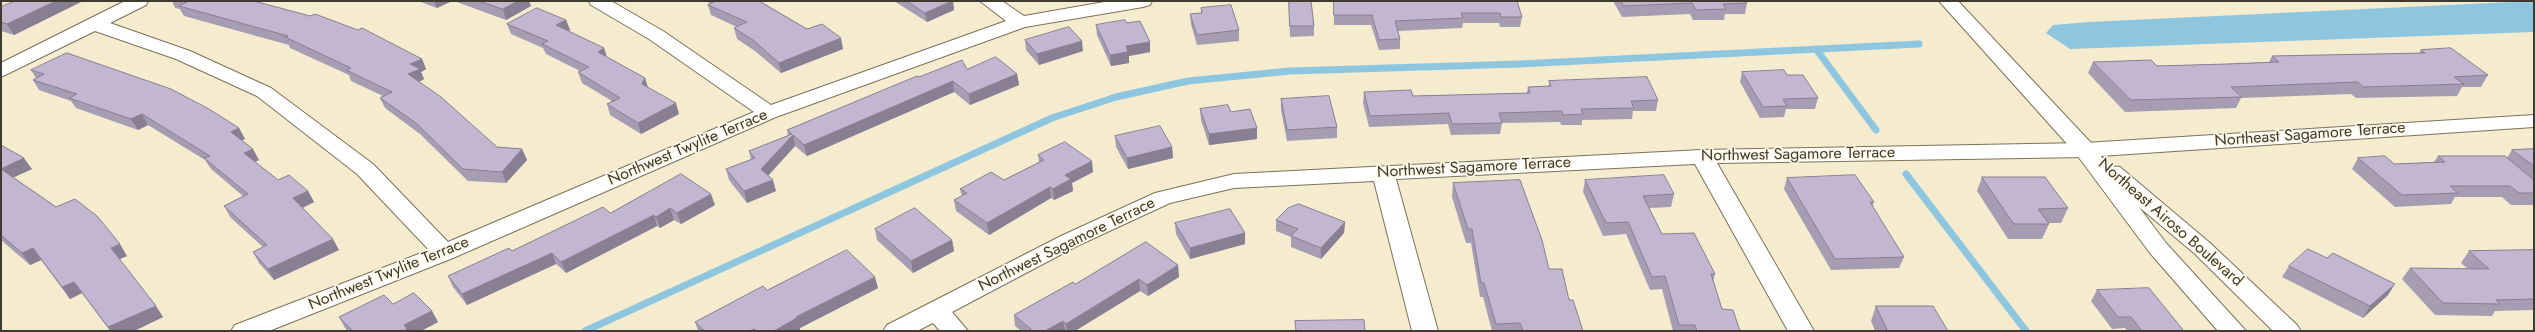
<!DOCTYPE html>
<style>
body{margin:0}
#map{position:relative;width:2535px;height:332px;overflow:hidden;background:#f5ebcf;font-family:Jost,sans-serif}
canvas{display:block}
.frame{position:absolute;inset:0;border:2px solid #3f3b30;pointer-events:none}
</style>
<div id="map">
<canvas width="2535" height="332"></canvas>
<div class="frame"></div>
</div>
<script>
const context = document.querySelector('canvas').getContext('2d');
context.lineJoin = 'round';
function fillPath(path, color) {
  context.fillStyle = color;
  context.fill(path, 'evenodd');
}
function trace(path, color, width, dash) {
  context.strokeStyle = color;
  context.lineWidth = width;
  context.lineCap = dash ? 'butt' : 'round';
  context.setLineDash(dash || []);
  context.stroke(path);
}
function drawText(font, color, halo, rows, align = 'center') {
  context.font = font + ' Jost,sans-serif';
  context.lineWidth = 3.5;
  context.setLineDash([]);
  context.textBaseline = 'middle';
  context.strokeStyle = halo;
  context.fillStyle = color;
  for (const [text, x, y, turn = 0] of rows) {
    context.save();
    context.translate(x, y);
    context.rotate((+turn || 0) * Math.PI / 180);
    context.textAlign = isNaN(turn) ? turn : align;
    if (halo) context.strokeText(text, 0, 0);
    context.fillText(text, 0, 0);
    context.restore();
  }
}
fillPath(new Path2D(`
 M 2534,1 L 2534,32 L 2070,49 L 2046,33 L 2053,25 L 2089,22 Z`), '#8ec6df');
trace(new Path2D(`
 M 1816,49 L 1876,130
 M 1906,174 L 2026,331
 M 585,331 L 1052,118 L 1116,97 L 1188,81 L 1290,71 L 1520,64 L 1919,44`), '#8ec6df', 7);
const minor = new Path2D(`
 M 125,1 L 148,1 L 146,5 L 110,23 L 190,51 L 271,88 L 373,164 L 448,242 L 754,112 L 649,39 L 591,5 L 589,1 L 611,1 L 663,31 L 771,105 L 1006,21 L 980,1 L 1002,1 L 1024,16 L 1110,1 L 1152,1 L 1150,5 L 1143,7 L 1025,27 L 776,117 L 453,258 L 269,331 L 231,331 L 235,325 L 429,250 L 357,174 L 257,96 L 176,59 L 95,31 L 1,77 L 1,63 Z
 M 2534,115 L 2534,127 L 2085,157 L 1717,163 L 1814,331 L 1788,331 L 1695,164 L 1396,179 L 1438,331 L 1412,331 L 1374,181 L 1234,188 L 1170,203 L 1077,246 L 952,312 L 968,331 L 940,331 L 933,323 L 917,331 L 883,331 L 887,325 L 1061,236 L 1155,193 L 1234,174 L 1702,150 L 2085,143 Z`);
const major = new Path2D(`
 M 1939,1 L 1958,1 L 2093,145 L 2108,166 L 2120,167 L 2210,243 L 2297,325 L 2301,331 L 2273,331 L 2194,253 L 2139,207 L 2166,243 L 2246,331 L 2218,331 L 2150,253 L 2077,155 Z`);
trace(minor, '#7b7259', 2);
trace(major, '#7b7259', 2);
fillPath(minor, '#fff');
fillPath(major, '#fff');
fillPath(new Path2D(`
 M 83,1 L 14,35 L 1,31 L 1,7 Z
 M 172,1 L 254,1 L 422,59 L 426,69 L 421,72 L 424,79 L 419,82 L 497,147 L 522,149 L 527,160 L 506,183 L 468,181 L 420,134 L 385,108 L 380,98 L 383,96 L 351,81 L 349,75 L 290,48 L 289,45 L 184,16 L 180,9 L 175,8 Z
 M 418,1 L 452,1 L 437,8 Z
 M 454,1 L 529,1 L 531,6 L 506,20 Z
 M 706,1 L 760,1 L 807,29 L 843,49 L 781,73 L 755,51 L 737,39 L 734,28 L 737,27 L 711,15 L 708,5 L 711,4 Z
 M 894,1 L 953,1 L 954,10 L 927,22 Z
 M 1289,1 L 1314,26 L 1314,36 L 1290,37 Z
 M 1334,1 L 1517,1 L 1522,17 L 1520,27 L 1500,27 L 1499,23 L 1463,23 L 1462,28 L 1398,31 L 1400,39 L 1400,49 L 1379,50 L 1371,25 L 1334,25 Z
 M 1613,1 L 1746,1 L 1747,3 L 1745,14 L 1725,14 L 1724,20 L 1693,20 L 1690,14 L 1622,17 Z
 M 1201,8 L 1239,30 L 1239,41 L 1197,45 L 1191,24 L 1190,14 L 1201,13 Z
 M 566,20 L 570,30 L 568,31 L 604,48 L 607,57 L 645,78 L 648,87 L 679,114 L 641,134 L 610,115 L 607,104 L 612,101 L 582,83 L 578,72 L 580,71 L 546,54 L 543,48 L 511,34 L 507,24 Z
 M 1127,23 L 1150,42 L 1150,52 L 1129,56 L 1129,63 L 1111,66 L 1097,35 L 1096,25 Z
 M 1025,40 L 1083,51 L 1039,65 L 1026,50 Z
 M 2421,50 L 2488,75 L 2481,87 L 2462,87 L 2457,96 L 2356,98 L 2351,94 L 2241,98 L 2236,108 L 2125,112 L 2088,73 L 2093,62 L 2157,66 L 2227,64 L 2269,62 L 2272,56 L 2419,53 Z
 M 967,69 L 1017,74 L 1019,85 L 970,105 L 954,92 L 807,156 L 795,146 L 768,176 L 776,191 L 747,203 L 729,180 L 726,169 L 751,160 L 749,151 L 788,136 L 787,130 L 919,77 Z
 M 31,70 L 239,128 L 245,139 L 242,140 L 259,160 L 255,162 L 278,180 L 308,191 L 314,202 L 303,208 L 339,250 L 274,280 L 259,263 L 253,252 L 263,247 L 231,218 L 224,206 L 243,196 L 211,169 L 205,160 L 148,125 L 138,130 L 76,108 L 71,101 L 39,90 L 33,80 L 36,78 Z
 M 1742,72 L 1787,75 L 1818,98 L 1815,109 L 1786,109 L 1784,117 L 1760,118 L 1740,82 Z
 M 1549,81 L 1658,100 L 1656,111 L 1633,111 L 1632,119 L 1582,120 L 1582,125 L 1561,125 L 1560,122 L 1502,123 L 1500,134 L 1451,135 L 1448,124 L 1369,127 L 1363,103 L 1364,92 L 1413,96 L 1527,93 L 1528,87 L 1549,86 Z
 M 1281,99 L 1337,127 L 1337,138 L 1287,141 L 1281,110 Z
 M 1200,109 L 1231,112 L 1257,139 L 1209,145 L 1201,120 Z
 M 1115,136 L 1172,147 L 1173,158 L 1128,169 L 1116,147 Z
 M 1,145 L 32,169 L 13,177 L 127,256 L 119,259 L 163,317 L 134,331 L 110,331 L 82,293 L 70,299 L 41,260 L 30,265 L 1,240 Z
 M 2534,149 L 2534,205 L 2511,205 L 2502,197 L 2455,197 L 2451,204 L 2395,207 L 2352,169 L 2358,158 L 2394,164 L 2434,162 L 2438,156 L 2507,158 L 2512,150 Z
 M 1038,155 L 1093,172 L 1072,183 L 1073,191 L 1054,200 L 1051,198 L 989,235 L 956,211 L 954,200 L 962,196 L 960,189 L 1004,180 L 1039,162 Z
 M 1982,177 L 2068,208 L 2061,223 L 2048,223 L 2049,224 L 2042,239 L 2008,239 L 1977,191 Z
 M 1787,178 L 1874,202 L 1872,207 L 1904,257 L 1899,268 L 1831,270 L 1784,189 Z
 M 1585,180 L 1674,194 L 1671,207 L 1649,208 L 1662,234 L 1715,274 L 1713,282 L 1722,309 L 1740,331 L 1673,331 L 1662,289 L 1650,290 L 1626,234 L 1603,236 L 1583,192 Z
 M 1453,183 L 1549,269 L 1569,300 L 1583,331 L 1492,331 L 1483,297 L 1480,297 L 1471,243 L 1466,243 L 1452,197 Z
 M 715,205 L 681,224 L 674,220 L 660,228 L 657,226 L 566,273 L 556,264 L 467,305 L 453,287 L 448,276 L 512,251 L 610,213 Z
 M 1276,220 L 1345,222 L 1344,233 L 1321,259 L 1291,247 L 1291,237 L 1276,231 Z
 M 1175,223 L 1245,233 L 1245,244 L 1190,259 L 1176,234 Z
 M 875,229 L 952,240 L 954,251 L 913,273 L 877,240 Z
 M 2534,250 L 2534,310 L 2495,311 L 2492,316 L 2435,315 L 2402,279 L 2410,268 L 2468,269 L 2461,263 L 2469,251 Z
 M 2327,258 L 2388,295 L 2363,318 L 2282,277 L 2289,266 Z
 M 1178,265 L 1179,277 L 1148,296 L 1140,291 L 1075,331 L 1021,331 L 1015,326 L 1014,315 L 1075,284 Z
 M 878,288 L 800,328 L 800,330 L 798,331 L 698,331 L 695,322 L 767,290 Z
 M 2097,290 L 2184,331 L 2127,331 L 2125,328 L 2112,329 L 2091,301 Z
 M 393,304 L 432,311 L 438,322 L 421,331 L 348,331 L 345,328 L 339,317 Z
 M 1876,306 L 1948,331 L 1875,331 L 1871,321 Z`), '#a79db3');
fillPath(new Path2D(`
 M 56,1 L 83,1 L 14,35 L 7,24 Z
 M 434,1 L 452,1 L 437,8 Z
 M 518,1 L 529,1 L 531,6 L 506,20 L 503,9 Z
 M 953,1 L 954,10 L 927,22 L 925,13 Z
 M 566,20 L 570,30 L 559,35 L 556,25 Z
 M 841,38 L 843,49 L 781,73 L 779,63 Z
 M 1082,41 L 1083,51 L 1039,65 L 1037,54 Z
 M 1150,42 L 1150,52 L 1129,56 L 1129,63 L 1111,66 L 1110,55 L 1126,46 Z
 M 604,48 L 607,58 L 598,52 Z
 M 422,59 L 426,69 L 421,72 L 424,79 L 413,85 L 408,74 L 410,64 Z
 M 1017,74 L 1019,85 L 970,105 L 969,94 Z
 M 645,78 L 648,89 L 642,84 Z
 M 953,81 L 954,92 L 807,156 L 804,145 Z
 M 676,103 L 679,114 L 641,134 L 638,123 Z
 M 142,114 L 148,125 L 138,130 L 131,119 Z
 M 239,128 L 245,139 L 237,143 L 231,132 Z
 M 1257,128 L 1257,139 L 1209,145 L 1209,134 Z
 M 793,135 L 795,146 L 764,180 L 761,169 Z
 M 1172,147 L 1173,158 L 1128,169 L 1127,158 Z
 M 253,149 L 259,160 L 250,164 L 244,153 Z
 M 522,149 L 527,160 L 506,183 L 502,172 Z
 M 24,158 L 32,169 L 8,180 L 1,169 Z
 M 1092,161 L 1093,172 L 1072,183 L 1073,191 L 1054,200 L 1053,189 L 1065,175 Z
 M 773,180 L 776,191 L 747,203 L 744,191 Z
 M 1050,187 L 1051,198 L 989,235 L 987,223 Z
 M 308,191 L 314,202 L 299,209 L 293,198 Z
 M 711,194 L 715,205 L 681,224 L 677,213 Z
 M 670,208 L 674,220 L 660,228 L 656,217 Z
 M 654,215 L 657,226 L 566,273 L 561,262 Z
 M 1345,222 L 1344,233 L 1321,259 L 1321,248 Z
 M 1245,233 L 1245,244 L 1190,259 L 1190,248 Z
 M 333,239 L 339,250 L 274,280 L 268,269 Z
 M 952,240 L 954,251 L 913,273 L 911,261 Z
 M 120,244 L 127,256 L 118,260 L 111,248 Z
 M 33,248 L 41,260 L 30,265 L 22,253 Z
 M 552,253 L 556,264 L 467,305 L 462,294 Z
 M 1178,265 L 1179,277 L 1148,296 L 1147,285 Z
 M 875,277 L 878,288 L 800,328 L 800,330 L 798,331 L 774,331 L 796,317 Z
 M 1139,279 L 1140,291 L 1075,331 L 1067,331 L 1066,324 Z
 M 74,282 L 82,293 L 70,299 L 62,287 Z
 M 2395,284 L 2388,295 L 2363,318 L 2370,306 Z
 M 156,306 L 163,317 L 134,331 L 111,331 L 108,327 Z
 M 432,311 L 438,322 L 421,331 L 404,331 L 404,325 Z
 M 1063,321 L 1065,331 L 1045,331 Z`), '#887f92');
const building = new Path2D(`
 M 15,1 L 56,1 L 7,24 L 1,22 L 1,7 Z
 M 183,1 L 254,1 L 310,16 L 315,14 L 358,30 L 362,28 L 422,59 L 410,64 L 420,69 L 408,74 L 441,97 L 497,147 L 522,149 L 502,172 L 463,169 L 416,123 L 380,98 L 392,92 L 346,70 L 351,68 L 285,37 L 288,36 L 179,6 L 187,2 Z
 M 479,1 L 518,1 L 503,9 Z
 M 716,1 L 759,1 L 807,29 L 822,24 L 841,38 L 779,63 L 753,40 L 734,28 L 747,22 L 708,5 Z
 M 907,1 L 952,1 L 925,13 Z
 M 1289,1 L 1311,1 L 1314,26 L 1290,26 Z
 M 1334,1 L 1517,1 L 1522,17 L 1501,17 L 1500,13 L 1461,13 L 1463,18 L 1395,21 L 1400,39 L 1379,40 L 1372,15 L 1334,15 Z
 M 1621,1 L 1746,1 L 1747,3 L 1723,4 L 1726,9 L 1696,10 L 1692,3 L 1624,6 Z
 M 1231,5 L 1239,30 L 1197,35 L 1190,14 L 1202,13 L 1201,8 Z
 M 537,8 L 566,20 L 556,25 L 604,48 L 598,52 L 645,78 L 642,84 L 676,103 L 638,123 L 607,104 L 620,98 L 578,72 L 589,67 L 542,44 L 548,41 L 507,24 Z
 M 1125,20 L 1127,23 L 1140,21 L 1150,42 L 1126,46 L 1128,52 L 1110,55 L 1096,25 Z
 M 1069,27 L 1082,41 L 1037,54 L 1025,40 Z
 M 2451,48 L 2488,75 L 2454,77 L 2464,84 L 2363,87 L 2358,82 L 2231,87 L 2242,97 L 2131,100 L 2093,62 L 2151,60 L 2157,66 L 2227,64 L 2279,62 L 2272,56 L 2425,53 L 2421,50 Z
 M 67,53 L 171,89 L 209,109 L 239,128 L 231,132 L 253,149 L 244,153 L 278,180 L 289,175 L 308,191 L 293,198 L 333,239 L 268,269 L 253,252 L 267,245 L 224,206 L 248,194 L 204,158 L 210,156 L 142,114 L 131,119 L 69,98 L 77,94 L 33,80 L 44,74 L 31,70 Z
 M 996,57 L 1017,74 L 969,94 L 953,81 L 804,145 L 793,135 L 761,169 L 773,180 L 744,191 L 726,169 L 755,158 L 749,151 L 792,134 L 787,130 L 917,76 L 919,77 L 962,60 L 967,69 Z
 M 1784,70 L 1787,75 L 1803,75 L 1818,98 L 1783,99 L 1787,106 L 1763,107 L 1742,72 Z
 M 1647,77 L 1658,100 L 1631,101 L 1634,108 L 1581,109 L 1583,114 L 1563,115 L 1562,111 L 1499,113 L 1502,123 L 1452,124 L 1449,113 L 1370,116 L 1364,92 L 1411,90 L 1413,96 L 1530,93 L 1528,87 L 1551,86 L 1549,81 Z
 M 1329,96 L 1337,127 L 1287,130 L 1281,99 Z
 M 1228,105 L 1231,112 L 1250,109 L 1257,128 L 1209,134 L 1200,109 Z
 M 1160,126 L 1172,147 L 1127,158 L 1115,136 Z
 M 1065,142 L 1092,161 L 1065,175 L 1071,179 L 1053,189 L 1050,187 L 987,223 L 954,200 L 967,193 L 960,189 L 991,172 L 1004,180 L 1044,160 L 1038,155 Z
 M 1,145 L 24,158 L 1,169 Z
 M 2534,149 L 2534,166 L 2512,150 Z
 M 2385,156 L 2394,164 L 2445,162 L 2438,156 L 2505,156 L 2534,180 L 2534,193 L 2519,193 L 2510,186 L 2450,186 L 2458,193 L 2402,195 L 2358,158 Z
 M 1,169 L 56,207 L 75,199 L 97,216 L 120,244 L 111,248 L 156,306 L 108,327 L 74,282 L 62,287 L 33,248 L 22,253 L 1,235 Z
 M 681,174 L 711,194 L 677,213 L 670,208 L 656,217 L 654,215 L 561,262 L 552,253 L 462,294 L 448,276 L 509,248 L 512,251 L 603,207 L 610,213 Z
 M 1664,175 L 1674,194 L 1643,196 L 1662,234 L 1694,233 L 1715,274 L 1711,274 L 1722,309 L 1733,310 L 1740,331 L 1697,331 L 1695,325 L 1679,325 L 1665,276 L 1652,277 L 1628,222 L 1606,223 L 1585,180 Z
 M 1855,175 L 1874,202 L 1870,202 L 1904,257 L 1835,259 L 1787,178 Z
 M 1982,177 L 2045,177 L 2068,208 L 2038,209 L 2049,224 L 2014,224 Z
 M 1520,180 L 1542,240 L 1549,269 L 1562,269 L 1569,300 L 1573,300 L 1583,331 L 1523,331 L 1520,323 L 1496,324 L 1484,283 L 1481,283 L 1472,229 L 1468,229 L 1453,183 Z
 M 1299,204 L 1345,222 L 1321,248 L 1291,236 L 1298,229 L 1276,220 L 1288,208 Z
 M 915,208 L 952,240 L 911,261 L 875,229 Z
 M 1230,209 L 1245,233 L 1190,248 L 1175,223 Z
 M 1146,242 L 1178,265 L 1147,285 L 1139,279 L 1066,324 L 1063,321 L 1045,331 L 1033,331 L 1014,315 L 1073,282 L 1075,284 Z
 M 2308,249 L 2327,258 L 2333,253 L 2395,284 L 2370,306 L 2289,266 Z
 M 847,250 L 875,277 L 796,317 L 797,318 L 774,331 L 757,331 L 754,329 L 750,331 L 705,331 L 695,322 L 763,286 L 767,290 Z
 M 2534,250 L 2534,299 L 2496,300 L 2500,304 L 2443,303 L 2410,268 L 2489,269 L 2469,251 Z
 M 2149,288 L 2184,331 L 2142,331 L 2131,317 L 2118,317 L 2097,290 Z
 M 414,293 L 432,311 L 404,325 L 407,329 L 404,331 L 353,331 L 339,317 L 384,295 L 393,304 Z
 M 1876,306 L 1933,306 L 1948,331 L 1888,331 Z
 M 1364,320 L 1365,331 L 1296,331 L 1295,321 Z`);
fillPath(building, '#c2b6d0');
trace(building, '#887f92', 1);
drawText('16px', '#3f3b30', '#fff8e8', [
 ["Northeast Sagamore Terrace",2310,135,-4],
 ["Northwest Twylite Terrace",688,148,-23],
 ["Northwest Sagamore Terrace",1798,155,-1],
 ["Northwest Sagamore Terrace",1474,168,-3],
 ["Northeast Airoso Boulevard",2170,223,41],
 ["Northwest Sagamore Terrace",1067,245,-26],
 ["Northwest Twylite Terrace",389,274,-22]
]);
</script>
